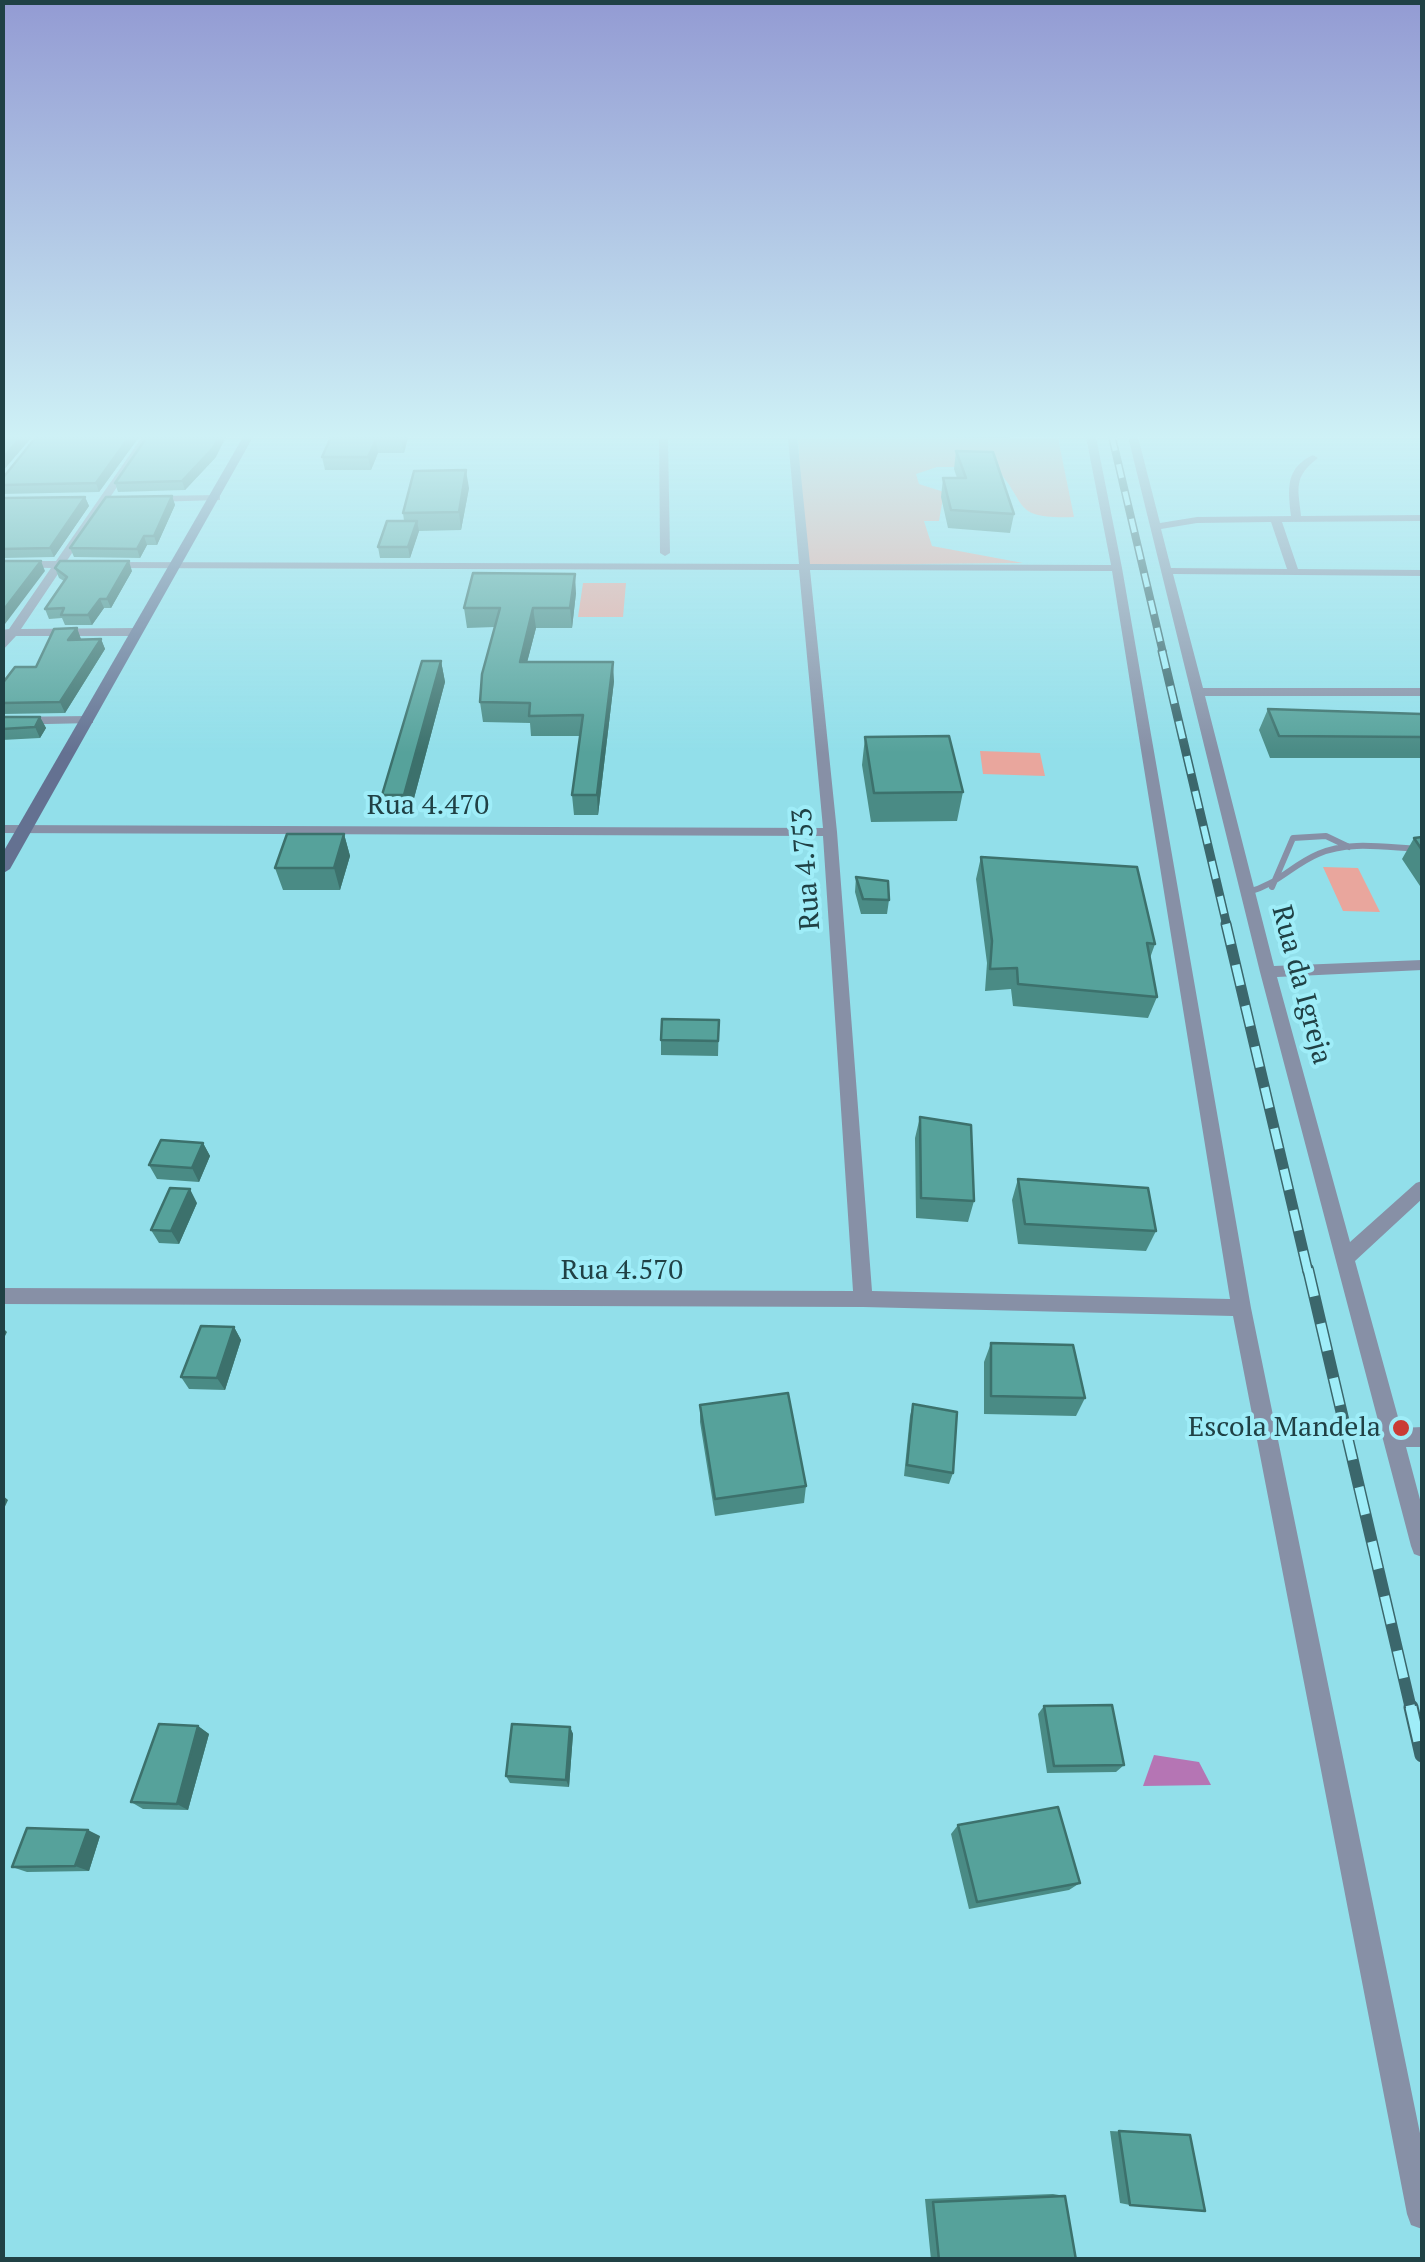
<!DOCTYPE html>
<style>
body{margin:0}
#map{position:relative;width:1425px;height:2262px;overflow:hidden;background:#92dfea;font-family:"PT Serif",serif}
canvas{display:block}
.frame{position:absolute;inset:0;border:5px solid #204145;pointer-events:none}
</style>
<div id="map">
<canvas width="1425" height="2262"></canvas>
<div class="frame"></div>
</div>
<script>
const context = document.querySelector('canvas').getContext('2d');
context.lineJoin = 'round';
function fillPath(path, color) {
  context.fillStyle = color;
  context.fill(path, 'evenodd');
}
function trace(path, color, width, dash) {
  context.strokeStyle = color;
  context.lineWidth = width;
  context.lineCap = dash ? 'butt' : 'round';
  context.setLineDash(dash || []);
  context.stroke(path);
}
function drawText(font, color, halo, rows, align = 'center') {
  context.font = font + ' "PT Serif",serif';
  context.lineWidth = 8;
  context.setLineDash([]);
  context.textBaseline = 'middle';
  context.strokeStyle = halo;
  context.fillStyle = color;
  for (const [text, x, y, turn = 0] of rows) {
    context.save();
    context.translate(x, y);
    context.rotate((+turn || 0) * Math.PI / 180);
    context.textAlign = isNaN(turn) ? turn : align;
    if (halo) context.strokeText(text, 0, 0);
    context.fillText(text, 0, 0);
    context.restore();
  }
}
fillPath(new Path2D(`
 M 798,437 L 1058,438 L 1074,517 C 1010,519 1030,505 995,467 L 937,467 L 916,474 L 919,484 L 944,492 L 939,521 L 924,521 L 932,546 L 1023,563 L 804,565 Z
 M 583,583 L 626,583 L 623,617 L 578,617 Z
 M 980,751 L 1040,753 L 1045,776 L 983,774 Z
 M 1323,867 L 1358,868 L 1380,912 L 1343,911 Z`), '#e9a69d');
fillPath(new Path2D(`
 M 1154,1755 L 1199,1762 L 1211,1785 L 1143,1786 Z`), '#b575b4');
trace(new Path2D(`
 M 1272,887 L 1293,838 L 1326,836 L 1349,847
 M 1248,892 C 1277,885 1292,865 1318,854 C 1349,840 1389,848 1422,849`), '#8790a6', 6);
fillPath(new Path2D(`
 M 142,437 L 151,437 L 66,562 L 82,565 L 77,568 L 62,568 L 21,629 L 136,628 L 142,632 L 136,636 L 16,636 L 2,651 L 2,630 L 9,629 L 51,568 L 2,567 L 2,561 L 56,561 Z
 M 659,437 L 668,437 L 670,553 L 665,556 L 660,553 Z
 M 788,437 L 797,437 L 810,564 L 1111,565 L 1086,437 L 1096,437 L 1122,568 L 1251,1308 L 1422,2143 L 1422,2229 L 1411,2225 L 1407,2214 L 1233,1316 L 863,1307 L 2,1304 L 2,1288 L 853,1291 L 823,836 L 2,833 L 2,825 L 823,828 L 799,570 L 108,568 L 103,565 L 108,562 L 799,564 ZM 810,570 L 1112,571 L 1230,1299 L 872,1291 L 837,832 Z
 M 1128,437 L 1138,437 L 1160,523 L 1197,517 L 1291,516 C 1288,489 1285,468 1313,455 L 1318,458 C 1293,477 1298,488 1301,516 L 1422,515 L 1422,521 L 1282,522 L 1298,569 L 1422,570 L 1422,576 L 1173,574 L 1203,688 L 1422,688 L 1422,696 L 1205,696 L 1274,966 L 1422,960 L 1422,970 L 1277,977 L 1350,1242 L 1416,1183 L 1422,1181 L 1422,1199 L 1355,1261 L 1401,1428 L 1422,1427 L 1422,1447 L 1406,1447 L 1422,1507 L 1422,1557 L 1414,1554 L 1411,1546 L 1260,972 ZM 1271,522 L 1287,569 L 1171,568 L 1161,529 L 1197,523 Z
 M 216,495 L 220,496 L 220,500 L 151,502 L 146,499 L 151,496 Z
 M 89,716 L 93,717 L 93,723 L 2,725 L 2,717 Z`), '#8790a6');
fillPath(new Path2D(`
 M 243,437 L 253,437 L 10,869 L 2,874 L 2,854 Z`), '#647191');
const railFar4 = new Path2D(`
 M 1112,437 L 1163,653`);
const railFar3 = new Path2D(`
 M 1162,651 L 1227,926`);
const railFar2 = new Path2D(`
 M 1226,924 L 1308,1272`);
const railFar1 = new Path2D(`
 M 1308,1269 L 1411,1709`);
const rail = new Path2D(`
 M 1411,1707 L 1422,1755`);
trace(railFar4, '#3b676c', 8);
trace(railFar3, '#3b676c', 9);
trace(railFar2, '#3b676c', 11);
trace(railFar1, '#3b676c', 12);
trace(rail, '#3b676c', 15);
trace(railFar4, '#9fedf8', 5, [14]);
trace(railFar3, '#9fedf8', 6, [18]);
trace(railFar2, '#9fedf8', 8, [21]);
trace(railFar1, '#9fedf8', 9, [28]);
trace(rail, '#9fedf8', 11, [35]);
fillPath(new Path2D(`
 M 36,437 L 139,437 L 99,492 L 2,494 L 2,485 Z
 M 331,437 L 408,437 L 404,453 L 378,453 L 371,470 L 325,470 L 322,457 Z
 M 956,451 L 1014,514 L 1010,533 L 948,528 L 941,497 L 943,478 L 957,478 L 954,469 Z
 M 216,457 L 185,490 L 118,492 L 115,483 Z
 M 469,488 L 461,530 L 419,531 L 410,558 L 380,558 L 378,547 L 404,521 L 403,513 Z
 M 172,496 L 175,505 L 157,545 L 147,545 L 140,558 L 74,557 L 70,548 Z
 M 85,497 L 89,506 L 54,557 L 2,558 L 2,498 Z
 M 55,568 L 132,571 L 111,608 L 104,608 L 92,625 L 65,625 L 62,618 L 49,619 L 45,609 L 64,581 L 59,578 Z
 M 576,593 L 572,628 L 536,628 L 527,662 L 614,681 L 598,815 L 574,815 L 572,795 L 580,736 L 531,736 L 530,723 L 483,722 L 480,702 L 495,627 L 467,628 L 464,608 Z
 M 77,628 L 81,640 L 101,639 L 105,649 L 65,713 L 2,714 L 2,684 L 36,667 Z
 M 441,661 L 445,682 L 409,817 L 387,817 L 382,795 Z
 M 1268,709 L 1422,737 L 1422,758 L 1270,758 L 1259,730 Z
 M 2,717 L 40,717 L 46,728 L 40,738 L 2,740 Z
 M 865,737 L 963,792 L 957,821 L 871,822 L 862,765 Z
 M 344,834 L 350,856 L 340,890 L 283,890 L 275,868 Z
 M 1422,837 L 1422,889 L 1402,859 L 1414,838 Z
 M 981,857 L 1155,944 L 1150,958 L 1157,997 L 1148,1018 L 1013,1006 L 1011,989 L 985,991 L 987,963 L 976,879 Z
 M 856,877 L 889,900 L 887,914 L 861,914 L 855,892 Z
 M 719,1020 L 718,1056 L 661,1055 L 661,1040 Z
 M 920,1117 L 974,1201 L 968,1222 L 916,1218 L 915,1138 Z
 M 203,1143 L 210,1156 L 199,1182 L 157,1179 L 149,1165 Z
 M 1018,1179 L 1156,1231 L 1146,1251 L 1018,1244 L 1012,1200 Z
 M 197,1203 L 179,1244 L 159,1243 L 151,1230 Z
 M 234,1327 L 241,1340 L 225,1390 L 189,1389 L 181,1377 Z
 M 991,1343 L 1085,1398 L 1076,1416 L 984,1414 L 984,1362 Z
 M 913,1404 L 953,1473 L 949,1484 L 904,1476 L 910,1416 Z
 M 700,1405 L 806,1486 L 804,1503 L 715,1516 L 700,1422 Z
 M 1044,1706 L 1124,1765 L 1116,1772 L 1047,1773 L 1038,1714 Z
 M 198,1726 L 209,1734 L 188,1810 L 143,1809 L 131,1802 Z
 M 570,1727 L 573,1734 L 569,1787 L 510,1783 L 506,1776 Z
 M 958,1825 L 1080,1883 L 1069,1890 L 969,1909 L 951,1834 Z
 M 100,1836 L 89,1871 L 27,1872 L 12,1867 Z
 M 1110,2131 L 1190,2135 L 1130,2205 L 1120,2203 Z
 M 1053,2194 L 1065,2196 L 1076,2260 L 931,2260 L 925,2199 Z`), '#4a8b85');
fillPath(new Path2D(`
 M 21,437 L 32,437 L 2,472 L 2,459 Z
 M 129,437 L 139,437 L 99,492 L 96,483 Z
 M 219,437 L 226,437 L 216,457 L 185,490 L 182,481 Z
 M 402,437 L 408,437 L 404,453 L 401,440 Z
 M 376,440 L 378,453 L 371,470 L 368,457 Z
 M 466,470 L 469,488 L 461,530 L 459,512 Z
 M 172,496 L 175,505 L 157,545 L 154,536 Z
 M 85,497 L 89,506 L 54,557 L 50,548 Z
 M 417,521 L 419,531 L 410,558 L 408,547 Z
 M 144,536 L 147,545 L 140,558 L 137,549 Z
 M 41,561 L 45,571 L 2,628 L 2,612 Z
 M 129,561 L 132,571 L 111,608 L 107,599 Z
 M 575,574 L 576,593 L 572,628 L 570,608 Z
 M 100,599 L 104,608 L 92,625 L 88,615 Z
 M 533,608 L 536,628 L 522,682 L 520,662 Z
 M 77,628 L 81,639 L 73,651 L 68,640 Z
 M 101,639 L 105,649 L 65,713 L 60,702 Z
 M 441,661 L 445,682 L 409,817 L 404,795 Z
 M 613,662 L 614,681 L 598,815 L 597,795 Z
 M 40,717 L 46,728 L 40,738 L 35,727 Z
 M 344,834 L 350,856 L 340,890 L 334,868 Z
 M 203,1143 L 210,1156 L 199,1182 L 192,1168 Z
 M 190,1189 L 197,1203 L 179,1244 L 171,1231 Z
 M 2,1327 L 7,1332 L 2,1342 Z
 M 234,1327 L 241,1340 L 225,1390 L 217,1378 Z
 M 2,1495 L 8,1500 L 2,1513 Z
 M 198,1726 L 209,1734 L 188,1810 L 177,1804 Z
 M 570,1727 L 573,1734 L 569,1787 L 566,1780 Z
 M 88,1830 L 100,1836 L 89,1871 L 75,1866 Z`), '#3c716c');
const building = new Path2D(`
 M 2,437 L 21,437 L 2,459 Z
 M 36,437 L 129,437 L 96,483 L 2,485 L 2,479 Z
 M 147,437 L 219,437 L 213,448 L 182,481 L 115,483 Z
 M 331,437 L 402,437 L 401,440 L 376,440 L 368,457 L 322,457 Z
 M 956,451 L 993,452 L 1014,514 L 951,510 L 943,478 L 966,478 Z
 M 466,470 L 459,512 L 403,513 L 414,471 Z
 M 172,496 L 154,536 L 144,536 L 137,549 L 70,548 L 106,497 Z
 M 85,497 L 50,548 L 2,549 L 2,498 Z
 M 387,521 L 417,521 L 408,547 L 378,547 Z
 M 2,561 L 41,561 L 2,612 Z
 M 60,561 L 129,561 L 107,599 L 100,599 L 88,615 L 61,615 L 64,608 L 45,609 L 67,577 L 55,568 Z
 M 473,573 L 575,574 L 570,608 L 533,608 L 520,662 L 613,662 L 597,795 L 572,795 L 583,715 L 529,716 L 530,703 L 480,702 L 482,674 L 500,608 L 464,608 Z
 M 77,628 L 68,640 L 101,639 L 60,702 L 2,703 L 2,684 L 15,667 L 36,667 L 54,629 Z
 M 422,661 L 441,661 L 404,795 L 382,795 Z
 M 1268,709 L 1422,714 L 1422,737 L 1279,736 Z
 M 2,717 L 40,717 L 35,727 L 2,729 Z
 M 949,736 L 963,792 L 874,793 L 865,737 Z
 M 287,834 L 344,834 L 334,868 L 275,868 Z
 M 1422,837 L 1422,850 L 1414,838 Z
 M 981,857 L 1137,867 L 1155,944 L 1147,943 L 1157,997 L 1018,984 L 1017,968 L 990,969 L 992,941 Z
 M 856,877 L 888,881 L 889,900 L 863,899 Z
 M 662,1019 L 719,1020 L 718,1041 L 661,1040 Z
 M 920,1117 L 971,1125 L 974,1201 L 921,1198 Z
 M 161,1140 L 203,1143 L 192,1168 L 149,1165 Z
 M 1018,1179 L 1148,1188 L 1156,1231 L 1025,1224 Z
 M 170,1188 L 190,1189 L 171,1231 L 151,1230 Z
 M 201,1326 L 234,1327 L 217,1378 L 181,1377 Z
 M 991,1343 L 1073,1345 L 1085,1398 L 991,1396 Z
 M 788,1393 L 806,1486 L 715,1499 L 700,1405 Z
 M 913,1404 L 957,1412 L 953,1473 L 907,1465 Z
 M 1112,1705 L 1124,1765 L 1054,1766 L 1044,1706 Z
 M 159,1724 L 198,1726 L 177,1804 L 131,1802 Z
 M 512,1724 L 570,1727 L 566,1780 L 506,1776 Z
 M 1058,1807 L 1080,1883 L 977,1902 L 958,1825 Z
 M 27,1828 L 88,1830 L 75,1866 L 12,1867 Z
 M 1119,2131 L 1190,2135 L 1205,2211 L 1130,2205 Z
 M 1065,2196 L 1076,2260 L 939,2260 L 933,2202 Z`);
fillPath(building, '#56a29b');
trace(building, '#3c716c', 2.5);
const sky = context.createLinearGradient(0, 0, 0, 753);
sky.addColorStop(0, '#939bd3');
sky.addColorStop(0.58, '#cef1f6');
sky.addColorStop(1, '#cef1f600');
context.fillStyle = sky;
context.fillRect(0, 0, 1425, 753);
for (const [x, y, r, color] of [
 [1401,1428,10,"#ca3c35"]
]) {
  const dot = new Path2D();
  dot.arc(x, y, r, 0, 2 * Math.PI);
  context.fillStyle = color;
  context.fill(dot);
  trace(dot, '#9fedf8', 4);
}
drawText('28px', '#204145', '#9fedf8', [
 ["Rua 4.470",428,806],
 ["Rua 4.753",807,869,-94],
 ["Rua da Igreja",1301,985,75],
 ["Rua 4.570",622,1271]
]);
drawText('28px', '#204145', '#9fedf8', [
 ["Escola Mandela",1381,1428]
], 'right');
</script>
